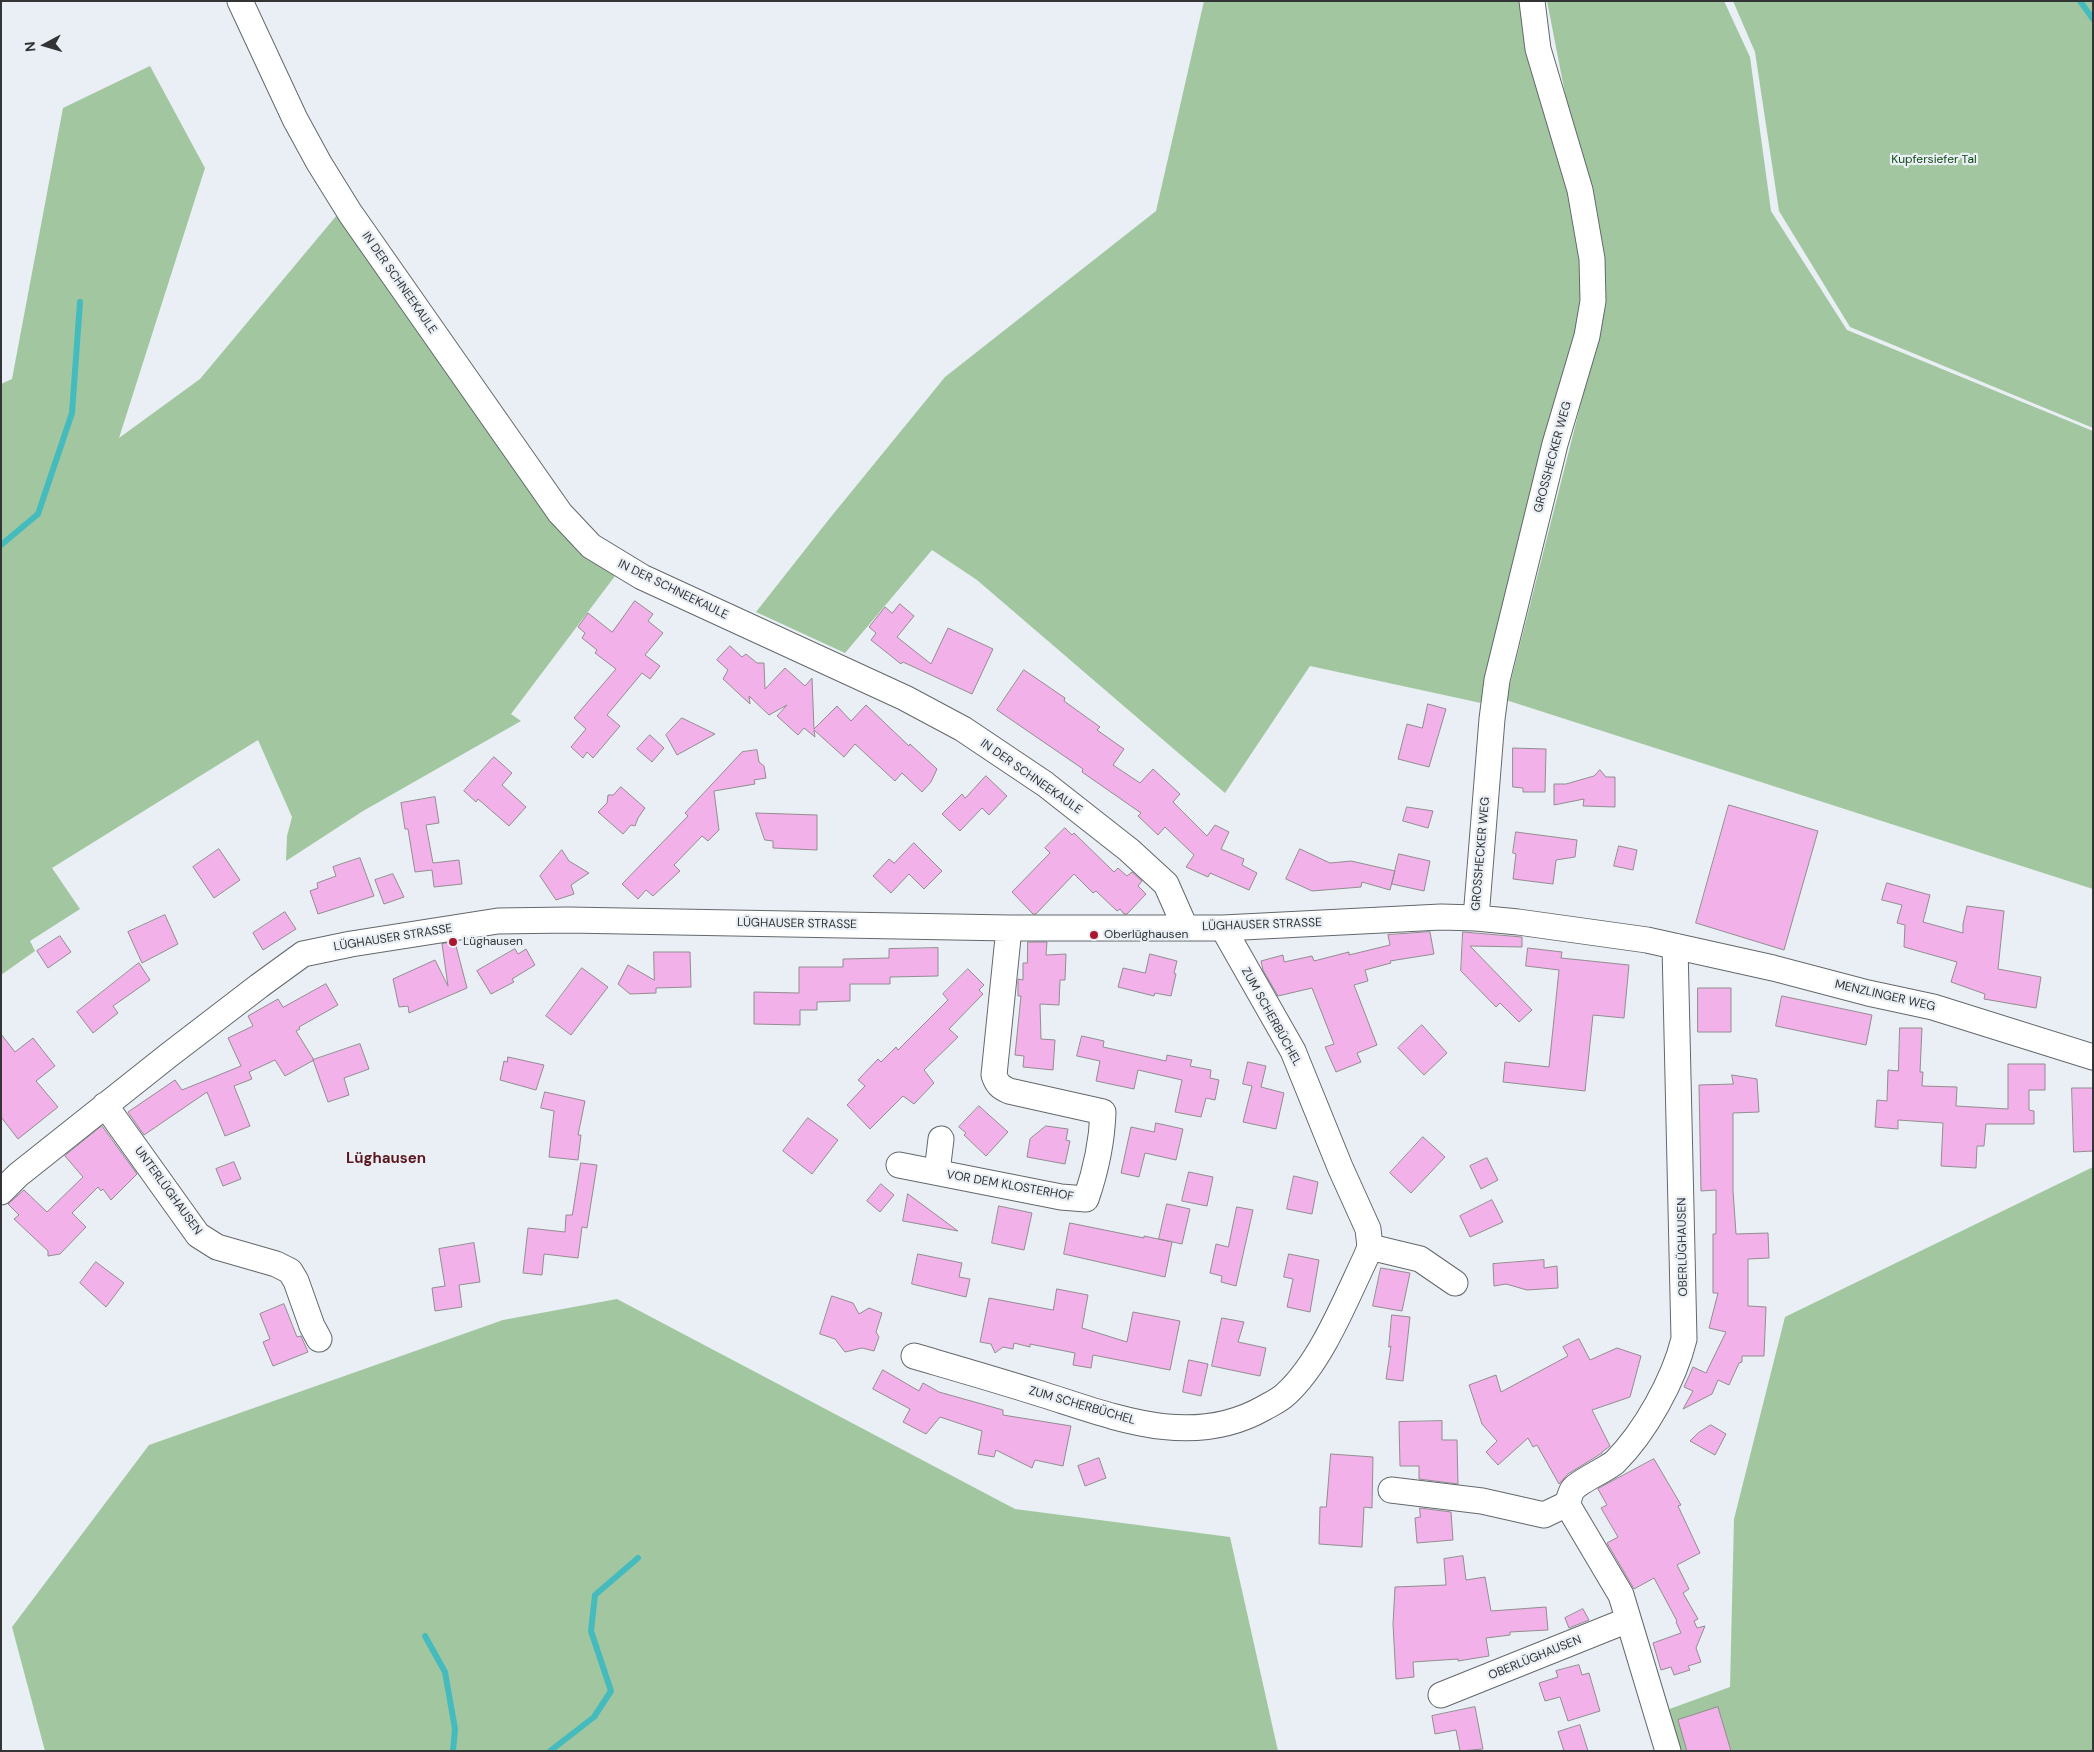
<!DOCTYPE html>
<meta charset="utf-8">
<style>
body{margin:0}
#map{position:relative;width:2094px;height:1752px;overflow:hidden;background:#e9eff4;font-family:"DM Sans",sans-serif}
canvas{display:block}
.frame{position:absolute;inset:0;border:2px solid #323436;pointer-events:none}
.north{position:absolute;left:20px;top:20px;width:50px;height:50px;-webkit-text-stroke:4px #e9eff4;paint-order:stroke;rotate:264deg;font-size:14px;font-weight:700;line-height:20px;text-align:center;color:#323436}
.north::after{content:'';display:block;margin:auto;width:18px;height:22px;background:#323436;clip-path:polygon(50% 0,100% 100%,50% 72%,0 100%)}
</style>
<div id="map">
<canvas width="2094" height="1752"></canvas>
<div class="frame"></div>
<div class="north">N</div>
</div>
<script>
const context = document.querySelector('canvas').getContext('2d');
context.lineJoin = 'round';
function fillPath(path, color) {
  context.fillStyle = color;
  context.fill(path, 'evenodd');
}
function trace(path, color, width, dash) {
  context.strokeStyle = color;
  context.lineWidth = width;
  context.lineCap = dash ? 'butt' : 'round';
  context.setLineDash(dash || []);
  context.stroke(path);
}
function drawText(font, color, halo, rows, align = 'center') {
  context.font = font + ' "DM Sans",sans-serif';
  context.lineWidth = 4.5;
  context.setLineDash([]);
  context.textBaseline = 'middle';
  context.strokeStyle = halo;
  context.fillStyle = color;
  for (const [text, x, y, turn = 0] of rows) {
    context.save();
    context.translate(x, y);
    context.rotate((+turn || 0) * Math.PI / 180);
    context.textAlign = isNaN(turn) ? turn : align;
    if (halo) context.strokeText(text, 0, 0);
    context.fillText(text, 0, 0);
    context.restore();
  }
}
fillPath(new Path2D(`
 M 1204,1 L 1524,1 L 1553,117 L 1572,210 L 1587,308 L 1526,515 L 1504,597 L 1481,703 L 1310,666 L 1225,793 L 977,580 L 932,550 L 845,653 L 756,612 L 830,518 L 945,377 L 1156,211 Z
 M 1547,1 L 1724,1 L 1750,57 L 1771,211 L 1847,330 L 2093,431 L 2093,889 L 1506,700 L 1606,304 Z
 M 1733,1 L 2093,1 L 2093,428 L 1850,327 L 1779,211 L 1755,52 Z
 M 150,66 L 205,168 L 119,438 L 200,379 L 337,215 L 541,505 L 579,553 L 615,576 L 511,714 L 521,721 L 363,811 L 286,861 L 287,836 L 292,817 L 258,740 L 52,868 L 80,909 L 30,941 L 35,951 L 1,975 L 1,384 L 12,379 L 63,108 Z
 M 2093,1167 L 2093,1751 L 1677,1751 L 1664,1711 L 1730,1687 L 1734,1519 L 1785,1317 Z
 M 617,1299 L 1015,1509 L 1230,1537 L 1278,1751 L 45,1751 L 12,1627 L 149,1445 L 503,1320 Z`), '#a2c7a0');
trace(new Path2D(`
 M 2080,1 L 2093,19
 M 1,545 L 38,514 L 72,413 L 80,302
 M 425,1636 L 445,1672 L 455,1729 L 453,1751
 M 550,1751 L 594,1717 L 611,1691 L 591,1631 L 595,1595 L 638,1558`), '#46bbbe', 6);
const building = new Path2D(`
 M 635,601 L 653,614 L 648,621 L 663,633 L 645,655 L 660,666 L 650,679 L 642,673 L 607,715 L 620,726 L 593,758 L 587,752 L 583,758 L 571,747 L 586,729 L 574,718 L 616,669 L 595,653 L 597,650 L 582,638 L 585,633 L 578,627 L 588,613 L 612,632 Z
 M 900,604 L 914,616 L 897,637 L 931,664 L 948,628 L 993,649 L 972,694 L 903,662 L 901,664 L 871,640 L 876,633 L 869,627 L 885,607 L 892,613 Z
 M 730,646 L 742,657 L 746,654 L 757,663 L 764,663 L 765,689 L 785,668 L 805,686 L 812,678 L 814,729 L 837,706 L 851,721 L 866,705 L 909,746 L 910,744 L 937,769 L 931,782 L 922,792 L 902,773 L 895,781 L 855,744 L 844,757 L 814,730 L 815,737 L 804,728 L 798,735 L 777,716 L 787,705 L 769,715 L 749,696 L 750,704 L 723,679 L 728,670 L 717,660 Z
 M 1024,670 L 1065,698 L 1064,701 L 1100,727 L 1097,730 L 1124,749 L 1113,765 L 1140,783 L 1153,769 L 1180,794 L 1173,802 L 1207,836 L 1215,825 L 1229,832 L 1221,849 L 1244,859 L 1242,865 L 1257,873 L 1249,890 L 1210,873 L 1208,877 L 1186,867 L 1194,855 L 1165,827 L 1158,835 L 1138,816 L 1141,813 L 1082,772 L 1083,769 L 997,710 Z
 M 1428,704 L 1446,709 L 1429,767 L 1398,759 L 1407,724 L 1422,728 Z
 M 682,718 L 715,734 L 677,755 L 666,735 Z
 M 650,735 L 664,748 L 652,762 L 637,749 Z
 M 1513,748 L 1546,749 L 1545,792 L 1523,792 L 1523,788 L 1513,787 Z
 M 757,750 L 759,762 L 764,766 L 766,778 L 754,780 L 755,784 L 714,791 L 719,830 L 708,841 L 702,836 L 674,865 L 680,871 L 653,896 L 646,890 L 638,899 L 622,884 L 688,816 L 685,813 L 742,752 Z
 M 494,757 L 512,773 L 502,785 L 526,807 L 509,826 L 478,799 L 476,802 L 464,791 Z
 M 1600,770 L 1606,777 L 1615,777 L 1615,807 L 1583,806 L 1584,799 L 1554,805 L 1554,784 L 1566,784 L 1594,776 Z
 M 986,776 L 1007,796 L 989,815 L 982,808 L 960,831 L 942,814 L 962,794 L 965,798 Z
 M 621,787 L 645,808 L 638,818 L 635,826 L 631,825 L 623,834 L 598,812 L 607,803 L 608,795 L 613,795 Z
 M 435,797 L 439,823 L 426,825 L 433,863 L 459,860 L 462,884 L 434,887 L 432,870 L 415,872 L 408,829 L 405,829 L 401,803 Z
 M 1729,805 L 1818,831 L 1784,950 L 1696,923 Z
 M 1407,807 L 1433,811 L 1428,828 L 1403,821 Z
 M 756,813 L 817,815 L 817,850 L 773,848 L 773,841 L 765,840 Z
 M 1065,828 L 1072,835 L 1074,833 L 1114,872 L 1118,868 L 1127,876 L 1132,872 L 1142,881 L 1138,886 L 1146,894 L 1127,914 L 1124,914 L 1120,909 L 1117,911 L 1096,891 L 1093,893 L 1074,874 L 1036,914 L 1033,914 L 1012,892 L 1050,853 L 1045,848 Z
 M 1516,832 L 1577,840 L 1575,857 L 1556,860 L 1553,884 L 1513,879 L 1516,854 L 1513,853 Z
 M 914,843 L 942,871 L 924,889 L 909,874 L 891,893 L 873,876 L 889,859 L 894,863 Z
 M 1619,846 L 1637,850 L 1633,870 L 1614,866 Z
 M 219,849 L 240,880 L 214,898 L 193,867 Z
 M 1300,849 L 1330,863 L 1351,861 L 1395,871 L 1390,890 L 1362,882 L 1361,887 L 1312,891 L 1286,879 Z
 M 562,850 L 569,861 L 589,873 L 571,885 L 574,894 L 556,900 L 540,876 Z
 M 1399,854 L 1430,861 L 1424,891 L 1392,884 Z
 M 360,858 L 374,896 L 318,914 L 310,891 L 318,888 L 317,883 L 336,876 L 333,867 Z
 M 393,874 L 404,897 L 384,904 L 375,880 Z
 M 1887,883 L 1930,895 L 1923,922 L 1963,933 L 1963,924 L 1967,906 L 2004,911 L 1998,969 L 2041,977 L 2036,1008 L 1984,999 L 1985,994 L 1951,982 L 1957,962 L 1904,947 L 1905,925 L 1897,923 L 1902,905 L 1882,900 Z
 M 285,912 L 296,929 L 263,950 L 253,933 Z
 M 165,915 L 178,944 L 142,963 L 128,932 Z
 M 1430,932 L 1434,954 L 1390,961 L 1391,963 L 1365,970 L 1368,981 L 1354,985 L 1377,1045 L 1357,1053 L 1361,1062 L 1336,1072 L 1325,1047 L 1334,1044 L 1312,988 L 1278,996 L 1263,970 L 1261,961 L 1283,955 L 1284,962 L 1312,956 L 1314,961 L 1349,952 L 1349,955 L 1390,945 L 1388,935 Z
 M 1463,932 L 1522,937 L 1522,947 L 1470,946 L 1532,1010 L 1519,1022 L 1500,1003 L 1496,1007 L 1461,971 Z
 M 60,936 L 71,952 L 48,968 L 37,951 Z
 M 455,942 L 467,988 L 409,1013 L 408,1006 L 399,1007 L 393,979 L 435,960 L 448,986 L 442,944 Z
 M 1028,942 L 1047,942 L 1046,955 L 1066,954 L 1065,980 L 1060,980 L 1059,1005 L 1040,1004 L 1041,1039 L 1055,1040 L 1053,1070 L 1023,1067 L 1024,1056 L 1015,1055 L 1021,996 L 1018,996 L 1018,979 L 1023,980 L 1023,963 L 1027,963 Z
 M 938,948 L 938,976 L 890,977 L 890,984 L 850,984 L 850,1001 L 817,1002 L 817,1010 L 800,1010 L 800,1025 L 754,1024 L 754,992 L 799,993 L 799,967 L 843,967 L 843,959 L 889,958 L 889,949 Z
 M 1528,948 L 1562,952 L 1561,958 L 1629,965 L 1624,1018 L 1593,1015 L 1585,1091 L 1503,1082 L 1505,1062 L 1549,1067 L 1559,970 L 1526,966 Z
 M 515,949 L 518,954 L 526,949 L 535,965 L 512,979 L 514,982 L 491,994 L 477,971 Z
 M 654,952 L 690,952 L 691,987 L 656,988 L 656,993 L 630,994 L 618,984 L 628,965 L 654,980 Z
 M 1150,954 L 1177,961 L 1174,973 L 1176,974 L 1171,996 L 1155,993 L 1154,996 L 1118,987 L 1123,968 L 1145,973 Z
 M 139,963 L 150,980 L 113,1006 L 118,1013 L 93,1033 L 77,1012 Z
 M 582,968 L 608,987 L 571,1035 L 546,1016 Z
 M 968,969 L 984,985 L 979,990 L 983,994 L 949,1029 L 958,1037 L 924,1070 L 934,1083 L 914,1104 L 903,1096 L 870,1129 L 847,1105 L 865,1086 L 858,1080 L 878,1059 L 881,1062 L 896,1047 L 898,1050 L 948,1000 L 943,994 Z
 M 326,984 L 338,1005 L 299,1027 L 300,1029 L 296,1031 L 314,1060 L 285,1076 L 275,1060 L 249,1072 L 252,1079 L 234,1086 L 250,1126 L 225,1136 L 207,1092 L 144,1135 L 128,1112 L 175,1080 L 182,1090 L 241,1066 L 228,1038 L 253,1026 L 248,1016 L 278,999 L 283,1007 Z
 M 1698,988 L 1731,988 L 1731,1032 L 1698,1032 Z
 M 1782,996 L 1872,1015 L 1866,1045 L 1776,1026 Z
 M 1422,1025 L 1447,1053 L 1424,1075 L 1398,1048 Z
 M 1900,1028 L 1922,1028 L 1920,1072 L 1923,1072 L 1922,1086 L 1957,1087 L 1956,1106 L 2008,1109 L 2008,1064 L 2045,1064 L 2045,1090 L 2029,1090 L 2029,1110 L 2034,1111 L 2034,1124 L 1986,1124 L 1984,1146 L 1977,1146 L 1976,1168 L 1941,1166 L 1943,1123 L 1898,1120 L 1898,1129 L 1875,1127 L 1877,1100 L 1887,1101 L 1888,1070 L 1898,1071 Z
 M 1,1034 L 15,1052 L 33,1038 L 55,1066 L 36,1081 L 58,1107 L 18,1139 L 1,1117 Z
 M 1082,1036 L 1104,1041 L 1103,1047 L 1166,1061 L 1167,1055 L 1192,1060 L 1190,1066 L 1211,1070 L 1210,1078 L 1219,1080 L 1215,1100 L 1206,1098 L 1201,1117 L 1175,1112 L 1182,1080 L 1138,1070 L 1134,1089 L 1096,1081 L 1100,1061 L 1077,1056 Z
 M 360,1044 L 369,1069 L 344,1078 L 349,1095 L 328,1102 L 313,1060 Z
 M 508,1057 L 544,1065 L 536,1090 L 500,1080 L 504,1061 L 507,1062 Z
 M 1248,1062 L 1266,1066 L 1261,1087 L 1284,1093 L 1276,1129 L 1243,1122 L 1252,1086 L 1243,1084 Z
 M 1732,1075 L 1757,1079 L 1759,1112 L 1733,1113 L 1733,1190 L 1736,1234 L 1768,1233 L 1769,1258 L 1748,1259 L 1748,1306 L 1766,1307 L 1764,1356 L 1742,1356 L 1742,1362 L 1739,1363 L 1729,1385 L 1718,1380 L 1712,1394 L 1683,1409 L 1693,1391 L 1684,1387 L 1693,1367 L 1706,1373 L 1726,1332 L 1709,1328 L 1718,1293 L 1713,1293 L 1713,1234 L 1716,1234 L 1716,1190 L 1701,1191 L 1699,1085 L 1733,1084 Z
 M 2072,1088 L 2093,1088 L 2093,1151 L 2074,1152 Z
 M 545,1092 L 585,1101 L 578,1135 L 581,1135 L 578,1160 L 549,1157 L 554,1111 L 541,1108 Z
 M 979,1106 L 1008,1132 L 986,1156 L 964,1135 L 966,1133 L 959,1127 Z
 M 808,1118 L 838,1140 L 812,1174 L 783,1151 Z
 M 1156,1123 L 1183,1129 L 1176,1160 L 1145,1153 L 1139,1177 L 1121,1173 L 1131,1127 L 1154,1132 Z
 M 102,1126 L 137,1174 L 111,1200 L 103,1189 L 101,1191 L 98,1187 L 72,1213 L 86,1227 L 60,1254 L 48,1256 L 48,1251 L 14,1219 L 19,1215 L 8,1204 L 24,1190 L 47,1212 L 83,1177 L 65,1156 Z
 M 1046,1126 L 1068,1129 L 1066,1140 L 1070,1141 L 1065,1164 L 1027,1157 L 1030,1139 Z
 M 1423,1137 L 1445,1157 L 1411,1193 L 1390,1173 Z
 M 1487,1158 L 1498,1180 L 1481,1189 L 1470,1166 Z
 M 234,1162 L 241,1179 L 223,1186 L 216,1169 Z
 M 581,1163 L 597,1165 L 587,1228 L 582,1227 L 578,1258 L 544,1254 L 542,1275 L 523,1273 L 528,1228 L 565,1232 L 566,1215 L 572,1215 Z
 M 1189,1172 L 1213,1177 L 1207,1206 L 1182,1201 Z
 M 1294,1176 L 1318,1182 L 1312,1214 L 1287,1209 Z
 M 881,1184 L 894,1195 L 880,1212 L 867,1201 Z
 M 908,1194 L 958,1231 L 903,1221 Z
 M 1492,1200 L 1503,1222 L 1470,1237 L 1460,1216 Z
 M 1167,1204 L 1190,1209 L 1182,1244 L 1159,1239 Z
 M 999,1206 L 1032,1213 L 1024,1250 L 992,1243 Z
 M 1237,1207 L 1253,1210 L 1236,1286 L 1221,1282 L 1222,1276 L 1210,1273 L 1216,1244 L 1228,1247 Z
 M 1070,1223 L 1144,1238 L 1144,1236 L 1172,1242 L 1165,1277 L 1064,1254 Z
 M 474,1243 L 480,1282 L 459,1285 L 462,1307 L 435,1311 L 432,1288 L 445,1286 L 439,1249 Z
 M 918,1254 L 962,1263 L 959,1277 L 970,1279 L 966,1297 L 912,1284 Z
 M 1289,1254 L 1319,1260 L 1310,1312 L 1287,1307 L 1293,1279 L 1284,1277 Z
 M 1544,1260 L 1544,1268 L 1557,1266 L 1558,1288 L 1527,1290 L 1506,1284 L 1494,1286 L 1493,1264 Z
 M 96,1262 L 124,1283 L 106,1307 L 80,1283 Z
 M 1381,1268 L 1410,1273 L 1402,1311 L 1373,1306 Z
 M 1057,1289 L 1088,1295 L 1082,1328 L 1127,1342 L 1133,1312 L 1180,1321 L 1170,1370 L 1093,1355 L 1091,1368 L 1073,1365 L 1075,1353 L 1030,1344 L 1030,1347 L 1014,1343 L 1013,1349 L 1003,1347 L 995,1353 L 991,1344 L 980,1342 L 989,1298 L 1053,1310 Z
 M 832,1296 L 853,1303 L 859,1314 L 869,1308 L 882,1313 L 876,1332 L 879,1337 L 874,1351 L 862,1348 L 845,1352 L 835,1339 L 820,1334 Z
 M 284,1304 L 297,1337 L 301,1336 L 308,1352 L 273,1366 L 263,1342 L 270,1339 L 260,1314 Z
 M 1392,1315 L 1410,1317 L 1403,1381 L 1386,1379 L 1391,1346 L 1389,1347 Z
 M 1222,1318 L 1244,1322 L 1238,1342 L 1266,1348 L 1260,1376 L 1212,1366 Z
 M 1579,1339 L 1590,1360 L 1617,1348 L 1641,1356 L 1630,1397 L 1592,1410 L 1610,1446 L 1602,1452 L 1602,1453 L 1568,1474 L 1559,1484 L 1537,1445 L 1533,1447 L 1528,1438 L 1498,1465 L 1486,1452 L 1497,1441 L 1482,1424 L 1469,1385 L 1496,1375 L 1501,1392 L 1568,1356 L 1563,1347 Z
 M 1189,1360 L 1208,1364 L 1201,1396 L 1183,1392 Z
 M 883,1370 L 919,1391 L 923,1383 L 939,1392 L 1003,1410 L 1003,1415 L 1071,1426 L 1063,1466 L 1035,1460 L 1032,1468 L 996,1450 L 994,1457 L 978,1454 L 982,1431 L 940,1417 L 926,1434 L 903,1422 L 910,1409 L 873,1389 Z
 M 1442,1421 L 1442,1440 L 1457,1440 L 1458,1484 L 1419,1479 L 1419,1466 L 1400,1466 L 1399,1422 Z
 M 1711,1425 L 1726,1434 L 1715,1455 L 1690,1441 L 1698,1433 Z
 M 1331,1454 L 1373,1457 L 1372,1508 L 1364,1507 L 1362,1547 L 1319,1544 L 1320,1507 L 1326,1507 Z
 M 1099,1458 L 1106,1478 L 1085,1486 L 1078,1466 Z
 M 1654,1459 L 1681,1505 L 1678,1506 L 1700,1553 L 1677,1565 L 1689,1589 L 1683,1593 L 1698,1619 L 1694,1621 L 1697,1628 L 1705,1626 L 1696,1648 L 1701,1662 L 1688,1666 L 1690,1670 L 1674,1675 L 1671,1667 L 1661,1670 L 1653,1643 L 1681,1633 L 1676,1622 L 1677,1621 L 1654,1578 L 1634,1589 L 1607,1543 L 1618,1537 L 1601,1508 L 1607,1505 L 1598,1489 Z
 M 1420,1508 L 1451,1512 L 1453,1540 L 1417,1543 L 1415,1518 L 1420,1517 Z
 M 1463,1556 L 1466,1580 L 1485,1577 L 1491,1611 L 1546,1607 L 1548,1630 L 1510,1632 L 1510,1635 L 1486,1638 L 1489,1656 L 1458,1661 L 1458,1659 L 1413,1662 L 1414,1677 L 1396,1679 L 1393,1624 L 1395,1587 L 1446,1585 L 1444,1559 Z
 M 1583,1609 L 1589,1620 L 1569,1628 L 1565,1618 Z
 M 1579,1665 L 1582,1675 L 1589,1673 L 1600,1711 L 1568,1721 L 1560,1697 L 1545,1701 L 1539,1683 L 1558,1677 L 1556,1671 Z
 M 1475,1707 L 1483,1749 L 1460,1751 L 1456,1730 L 1435,1734 L 1432,1716 Z
 M 1718,1707 L 1731,1751 L 1687,1751 L 1678,1720 Z
 M 1580,1725 L 1588,1751 L 1564,1751 L 1558,1732 Z`);
fillPath(building, '#f2b1e8');
trace(building, '#928d91', 1);
const street = new Path2D(`
 M 240,1 L 295,119 L 319,163 L 350,213 L 560,513 L 591,546 L 642,577 L 905,698 L 963,729 L 1045,784 L 1129,850 L 1166,884 L 1185,927
 M 1476,918 L 1492,719 L 1497,680 L 1555,444 L 1587,336 L 1593,301 L 1592,259 L 1580,190 L 1538,49 L 1532,1
 M 105,1105 L 198,1235 L 217,1247 L 276,1264 L 290,1271 L 296,1281 L 312,1326 L 319,1339
 M 899,1165 L 1061,1197 L 1086,1199 C 1096,1170 1102,1142 1103,1112 L 1009,1091 C 1000,1087 997,1084 994,1075 L 1009,928
 M 937,1172 L 941,1139
 M 1,1192 L 18,1175 L 169,1055 L 259,986 L 303,954 L 351,944 L 498,921 L 568,920 L 1009,928 L 1223,928 L 1441,917 L 1476,918 L 1518,922 L 1647,940 L 1773,968 L 1868,993 L 1933,1007 L 2093,1057
 M 1370,1247 L 1420,1259 L 1455,1283
 M 914,1356 C 955,1368 997,1380 1038,1393 C 1112,1416 1190,1450 1264,1408 C 1271,1404 1280,1400 1286,1394 C 1321,1362 1345,1301 1366,1257 L 1370,1247 L 1368,1229 L 1340,1167 L 1293,1051 L 1223,928
 M 1391,1490 L 1482,1501 L 1544,1515 L 1567,1504
 M 1441,1695 L 1628,1620
 M 1668,1751 L 1621,1595 L 1567,1504 C 1569,1500 1570,1493 1573,1489 C 1581,1480 1604,1471 1615,1462 C 1645,1432 1674,1380 1684,1339 L 1675,946`);
trace(street, '#63686c', 27);
trace(street, '#fff', 25);
for (const [x, y, r, color] of [
 [1094,935,5,"#ac1730"],
 [453,942,5,"#ac1730"]
]) {
  const dot = new Path2D();
  dot.arc(x, y, r, 0, 2 * Math.PI);
  context.fillStyle = color;
  context.fill(dot);
  trace(dot, '#e9eff4', 2);
}
drawText('12px', '#0f4c13', '#e9eff4', [
 ["Kupfersiefer Tal",1934,160]
]);
drawText('12px', '#323436', '#e9eff4', [
 ["IN DER SCHNEEKAULE",399,283,55],
 ["GROSSHECKER WEG",1553,457,-75],
 ["IN DER SCHNEEKAULE",673,590,26],
 ["IN DER SCHNEEKAULE",1031,777,35],
 ["GROSSHECKER WEG",1481,854,-85],
 ["LÜGHAUSER STRASSE",797,924,1],
 ["LÜGHAUSER STRASSE",1262,925,-2],
 ["LÜGHAUSER STRASSE",393,938,-9],
 ["MENZLINGER WEG",1885,996,13],
 ["ZUM SCHERBÜCHEL",1271,1017,61],
 ["VOR DEM KLOSTERHOF",1010,1186,10],
 ["UNTERLÜGHAUSEN",168,1191,54],
 ["OBERLÜGHAUSEN",1683,1247,-91],
 ["ZUM SCHERBÜCHEL",1082,1406,16],
 ["OBERLÜGHAUSEN",1535,1658,-22]
]);
drawText('12px', '#323436', '#e9eff4', [
 ["Oberlüghausen",1104,935],
 ["Lüghausen",463,942]
], 'left');
drawText('bold 15px', '#5c171e', '#e9eff4', [
 ["Lüghausen",386,1159]
]);
</script>
